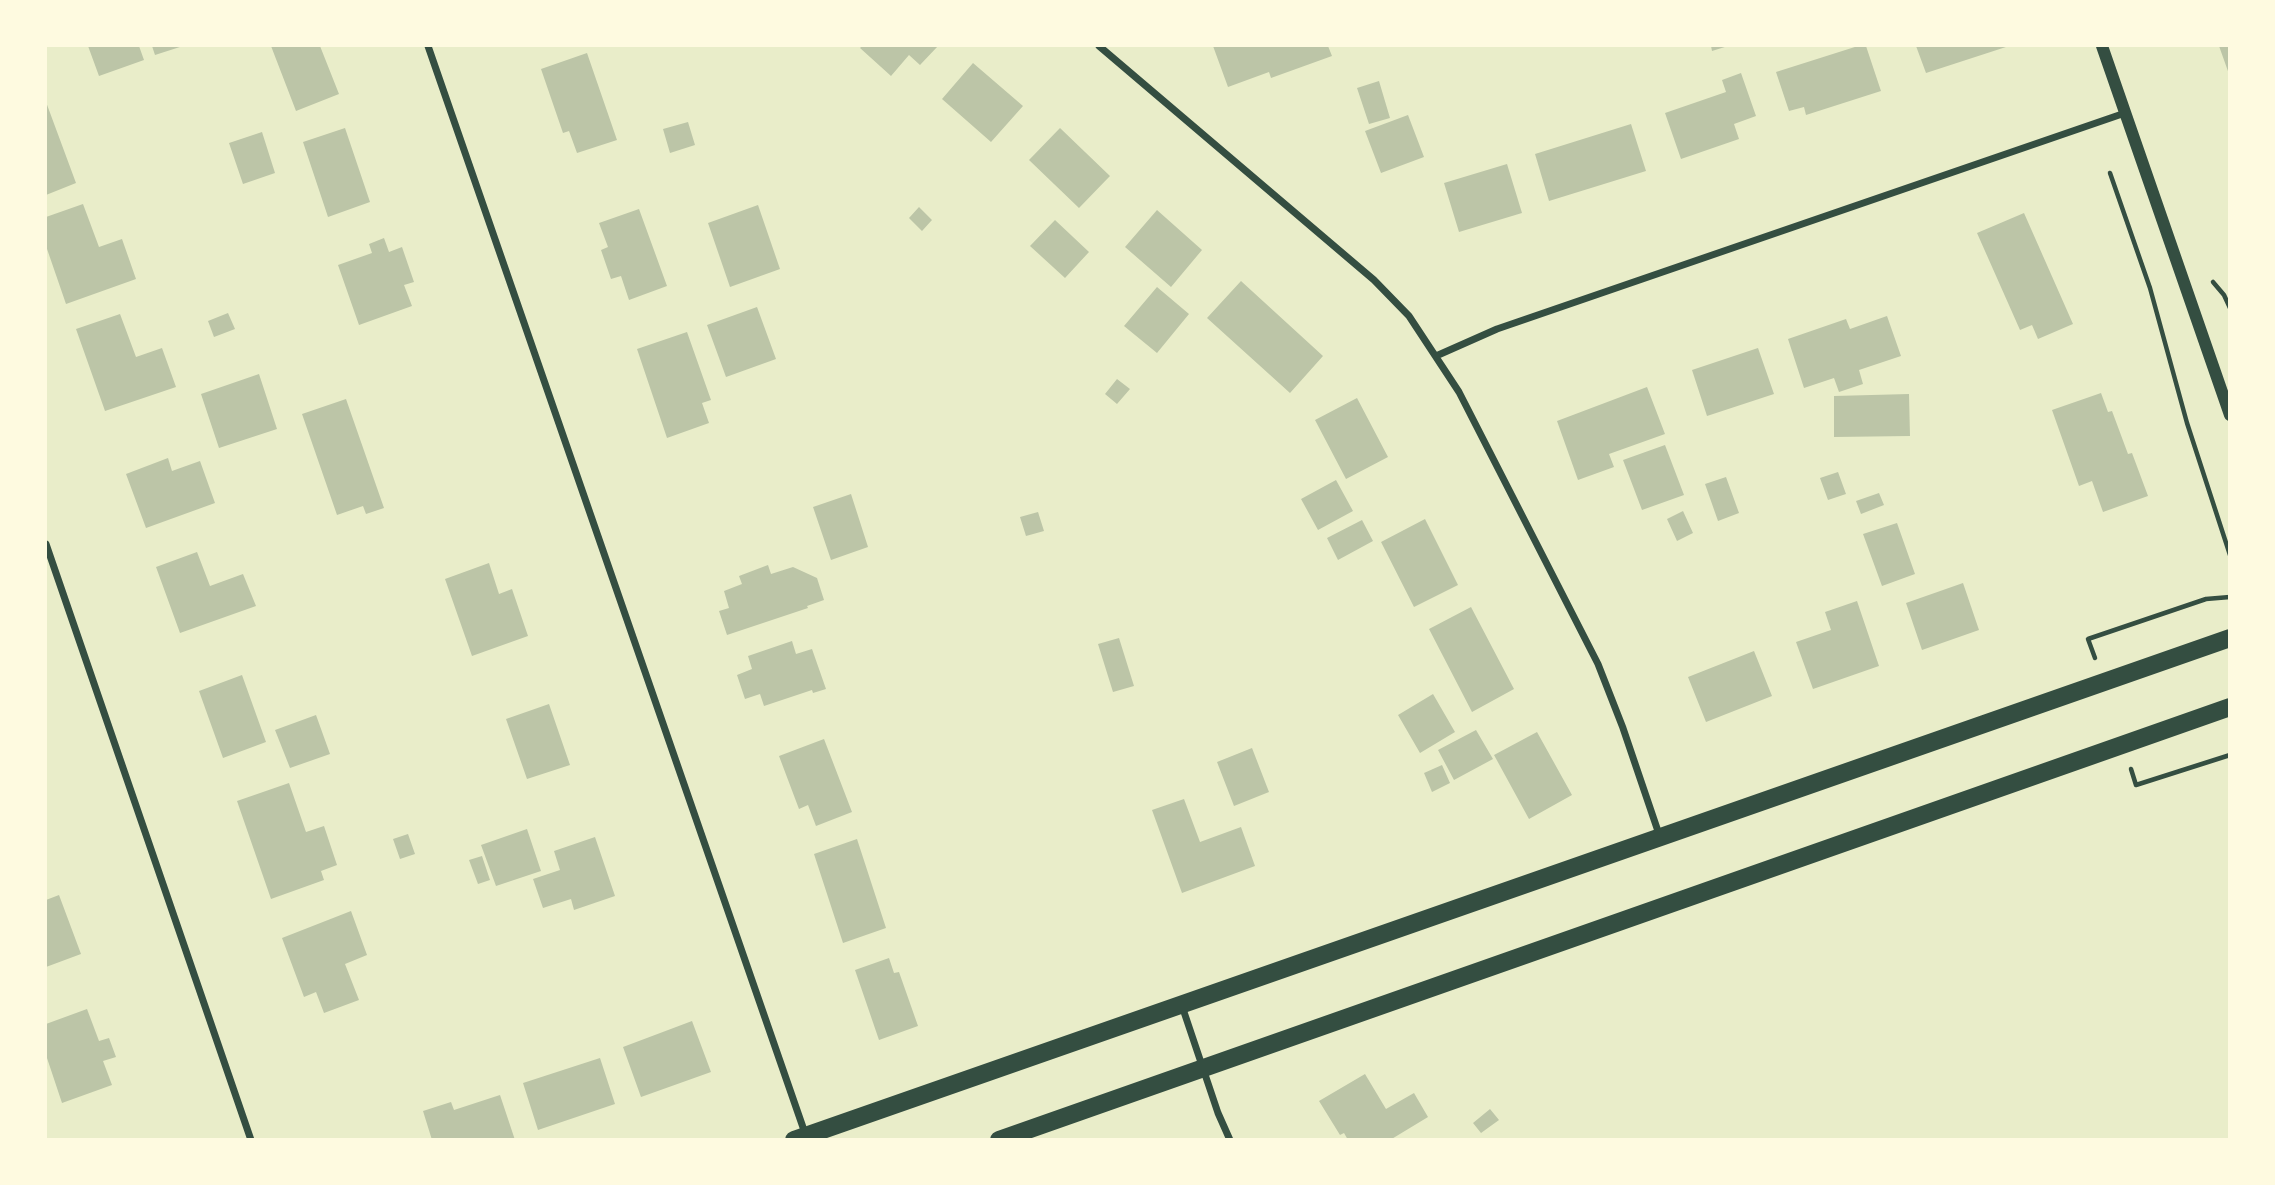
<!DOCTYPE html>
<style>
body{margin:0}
#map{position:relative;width:2275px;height:1185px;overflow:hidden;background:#e9edc9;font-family:Barlow,sans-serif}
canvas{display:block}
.frame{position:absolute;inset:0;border:47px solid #fefae0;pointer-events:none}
</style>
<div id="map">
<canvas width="2275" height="1185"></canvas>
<div class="frame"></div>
</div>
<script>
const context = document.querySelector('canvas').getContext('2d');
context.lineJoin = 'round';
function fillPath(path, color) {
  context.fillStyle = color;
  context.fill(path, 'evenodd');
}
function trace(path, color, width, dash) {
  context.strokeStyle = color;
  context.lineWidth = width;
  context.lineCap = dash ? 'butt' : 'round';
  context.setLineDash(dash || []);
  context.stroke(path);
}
fillPath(new Path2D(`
 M 88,46 L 139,46 L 144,60 L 99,76 Z
 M 152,46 L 183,46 L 155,55 Z
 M 271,46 L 320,46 L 339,94 L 296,111 Z
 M 862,46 L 938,46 L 920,65 L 909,55 L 891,76 L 860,48 Z
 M 1213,46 L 1328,46 L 1332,56 L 1271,78 L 1269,72 L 1228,87 Z
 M 1711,46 L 1728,46 L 1712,51 Z
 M 1858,46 L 1866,46 L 1881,91 L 1806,115 L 1804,107 L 1789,111 L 1776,72 Z
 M 1916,46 L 2009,46 L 1926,73 Z
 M 2219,46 L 2230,46 L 2230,74 L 2229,74 Z
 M 587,53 L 617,140 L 577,153 L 569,131 L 563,133 L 541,69 Z
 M 973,63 L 1023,106 L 991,142 L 942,99 Z
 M 1741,73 L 1756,116 L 1734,124 L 1739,139 L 1681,159 L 1665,113 L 1726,92 L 1722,80 Z
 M 1379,81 L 1390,118 L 1369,124 L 1357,88 Z
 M 46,102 L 76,183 L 46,195 Z
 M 1408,115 L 1424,157 L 1381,173 L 1365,131 Z
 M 688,122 L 695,145 L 670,153 L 663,129 Z
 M 1631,124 L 1646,171 L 1549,201 L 1535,154 Z
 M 345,128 L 370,202 L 328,217 L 303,142 Z
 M 1060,128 L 1110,176 L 1079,208 L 1029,160 Z
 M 262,132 L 275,173 L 243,184 L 229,143 Z
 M 1507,164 L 1522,213 L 1459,232 L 1444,183 Z
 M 83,204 L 99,247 L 122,239 L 136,279 L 66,304 L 46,246 L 46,217 Z
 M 758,205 L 780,269 L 730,287 L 708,223 Z
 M 919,207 L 932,220 L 922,231 L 909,218 Z
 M 639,209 L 667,286 L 629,300 L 621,276 L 611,279 L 601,250 L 608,247 L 599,223 Z
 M 1157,210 L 1202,250 L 1171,287 L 1125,247 Z
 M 2024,213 L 2073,324 L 2038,339 L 2032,325 L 2020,330 L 1977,233 Z
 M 1055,220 L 1089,252 L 1065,278 L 1030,246 Z
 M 384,238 L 389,252 L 402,247 L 414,282 L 404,285 L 412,306 L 359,325 L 338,265 L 372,253 L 369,244 Z
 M 1241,281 L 1323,356 L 1290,393 L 1207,318 Z
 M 1157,287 L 1189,314 L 1157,353 L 1124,326 Z
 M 757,307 L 776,359 L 726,377 L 707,325 Z
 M 228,313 L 235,329 L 214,337 L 208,321 Z
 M 120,314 L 136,357 L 162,348 L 176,387 L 105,411 L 76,329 Z
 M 1887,316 L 1901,356 L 1859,370 L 1863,384 L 1839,392 L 1834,378 L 1804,388 L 1788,339 L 1846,319 L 1850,329 Z
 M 687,332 L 711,400 L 702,403 L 709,423 L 667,438 L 637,349 Z
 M 1758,348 L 1774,394 L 1707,416 L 1692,370 Z
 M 259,374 L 277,429 L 219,448 L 201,394 Z
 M 1117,379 L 1130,389 L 1117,404 L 1105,394 Z
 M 1647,387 L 1665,434 L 1609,454 L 1614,467 L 1578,480 L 1557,421 Z
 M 2101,393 L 2108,412 L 2112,411 L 2128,454 L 2132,453 L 2148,496 L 2103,512 L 2092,481 L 2079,486 L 2052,410 Z
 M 1909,394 L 1910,436 L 1834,437 L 1834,396 Z
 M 1357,398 L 1388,457 L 1346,479 L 1315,420 Z
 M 346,399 L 384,508 L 366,514 L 363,506 L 337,515 L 302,414 Z
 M 1665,445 L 1684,495 L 1642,510 L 1623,460 Z
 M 168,458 L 172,471 L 200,461 L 215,503 L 146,528 L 126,474 Z
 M 1838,472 L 1846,494 L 1828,500 L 1820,478 Z
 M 1726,477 L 1739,513 L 1718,521 L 1705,484 Z
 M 1336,480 L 1353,511 L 1318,530 L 1301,499 Z
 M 1879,493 L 1884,505 L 1861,514 L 1856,501 Z
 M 851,494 L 868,547 L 831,560 L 813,507 Z
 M 1683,511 L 1693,533 L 1677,541 L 1667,519 Z
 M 1038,512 L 1044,531 L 1026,536 L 1020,517 Z
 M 1425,519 L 1458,585 L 1414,607 L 1381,542 Z
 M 1362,520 L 1373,541 L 1338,560 L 1327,538 Z
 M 1897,523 L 1915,574 L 1882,586 L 1863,534 Z
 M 197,552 L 210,586 L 243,574 L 256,606 L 180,633 L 156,567 Z
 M 489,563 L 499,594 L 512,589 L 528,636 L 472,656 L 445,579 Z
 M 768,565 L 771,574 L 793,567 L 817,578 L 824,600 L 807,606 L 808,608 L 727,635 L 719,611 L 729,608 L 724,591 L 742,584 L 739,576 Z
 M 1963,583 L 1979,630 L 1922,650 L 1906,603 Z
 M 1857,601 L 1879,666 L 1813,689 L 1796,642 L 1831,630 L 1825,612 Z
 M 1471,607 L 1514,689 L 1472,712 L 1429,629 Z
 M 1119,638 L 1134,686 L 1113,692 L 1098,644 Z
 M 792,641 L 796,654 L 812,649 L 826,689 L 813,693 L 812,690 L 764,706 L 760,694 L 745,699 L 737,675 L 752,669 L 748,656 Z
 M 1754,651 L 1772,696 L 1706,722 L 1688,677 Z
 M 242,675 L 266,742 L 223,758 L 199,691 Z
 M 1433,694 L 1455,732 L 1420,753 L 1398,715 Z
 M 549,704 L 570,765 L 527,779 L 506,719 Z
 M 316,715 L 330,754 L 290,768 L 275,730 Z
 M 1476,730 L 1493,759 L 1454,780 L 1438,750 Z
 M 1537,732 L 1572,795 L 1529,819 L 1494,755 Z
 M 824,739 L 852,812 L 816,826 L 808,805 L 799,809 L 779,756 Z
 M 1252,748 L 1269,792 L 1234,806 L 1217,762 Z
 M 1442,765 L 1450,783 L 1432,792 L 1424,773 Z
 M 289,783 L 306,832 L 324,826 L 337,865 L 321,871 L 324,880 L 271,899 L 237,801 Z
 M 1184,799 L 1200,842 L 1241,827 L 1255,866 L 1182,893 L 1152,810 Z
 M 527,829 L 541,871 L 496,886 L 481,845 Z
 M 408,834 L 415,854 L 400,859 L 393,839 Z
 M 595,837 L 615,896 L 574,910 L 571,899 L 543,908 L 533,879 L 560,870 L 554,851 Z
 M 857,839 L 886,928 L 843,943 L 814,854 Z
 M 482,856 L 490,880 L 478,884 L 469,860 Z
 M 59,895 L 81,954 L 46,967 L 46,900 Z
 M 351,911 L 367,955 L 345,964 L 359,1000 L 324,1013 L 316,992 L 304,997 L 282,938 Z
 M 889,958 L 894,973 L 899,972 L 918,1026 L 879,1040 L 855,970 Z
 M 87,1009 L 99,1041 L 109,1038 L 116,1057 L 103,1061 L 112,1085 L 62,1103 L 46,1055 L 46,1024 Z
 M 692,1021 L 711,1072 L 641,1097 L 623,1047 Z
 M 600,1058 L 615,1104 L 538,1130 L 523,1083 Z
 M 1365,1074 L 1386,1109 L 1414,1093 L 1428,1117 L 1390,1140 L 1348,1140 L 1344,1133 L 1340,1135 L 1319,1101 Z
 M 500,1095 L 515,1140 L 432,1140 L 423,1111 L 451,1102 L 454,1110 Z
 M 1490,1109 L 1499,1120 L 1481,1133 L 1473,1123 Z`), '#bcc5a7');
trace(new Path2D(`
 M 2110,173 L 2150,288 L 2187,423 L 2230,555
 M 2213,282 L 2224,295 L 2230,308
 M 2095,658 L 2088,639 L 2206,599 L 2230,597
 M 2131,769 L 2136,785 L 2230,755`), '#344e41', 4.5);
trace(new Path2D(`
 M 428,46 L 806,1136
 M 1099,46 L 1374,280 L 1409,316 L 1459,392 L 1598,664 L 1623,728 L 1660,837
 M 1436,356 L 1497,329 L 2125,113
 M 46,544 L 251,1140
 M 1182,1006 L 1218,1113 L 1230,1140`), '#344e41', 7);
trace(new Path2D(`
 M 2102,46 L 2230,415`), '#344e41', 12);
trace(new Path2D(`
 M 794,1140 L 2230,638
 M 999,1140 L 2230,707`), '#344e41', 18);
</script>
